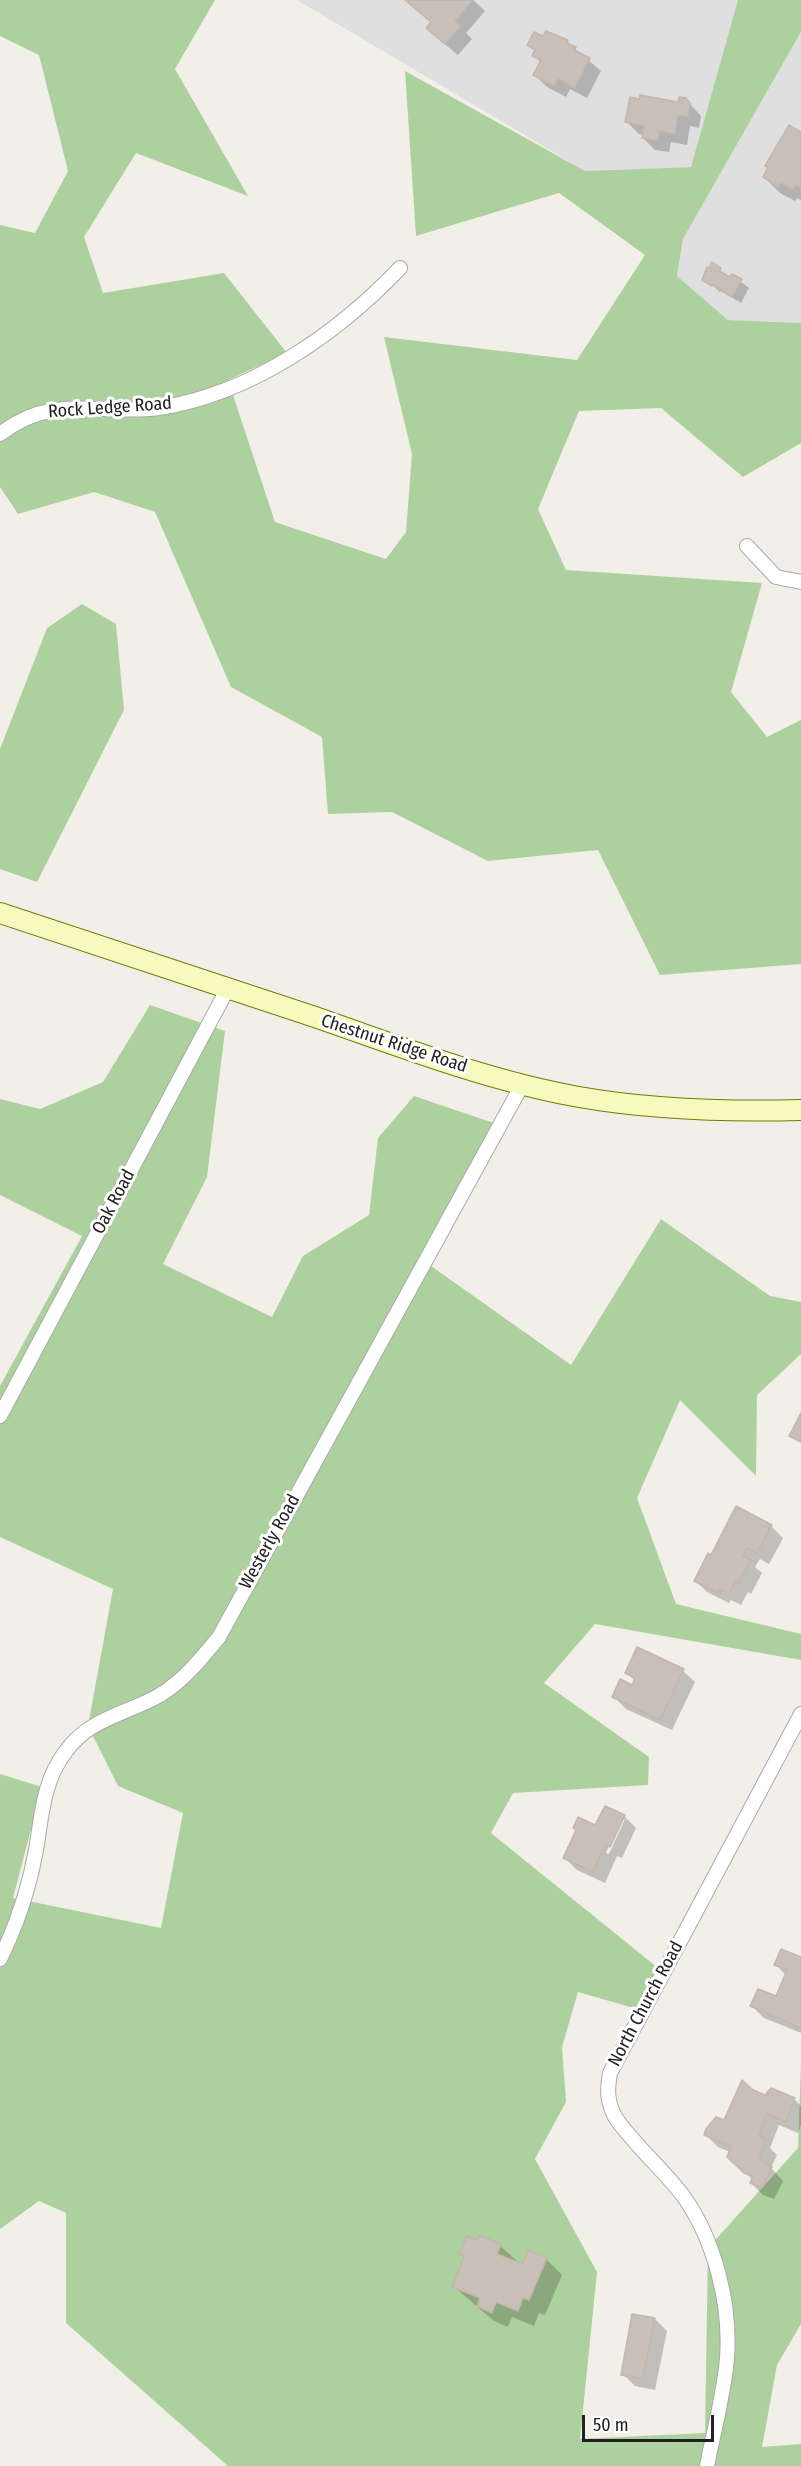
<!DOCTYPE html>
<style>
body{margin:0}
#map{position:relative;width:801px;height:2466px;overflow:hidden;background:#f2efe9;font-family:"Fira Sans Condensed",sans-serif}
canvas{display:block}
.scale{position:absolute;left:582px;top:2415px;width:132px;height:27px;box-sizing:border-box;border:3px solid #222;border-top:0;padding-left:8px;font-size:18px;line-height:21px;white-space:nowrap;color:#222;-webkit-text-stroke:4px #fff;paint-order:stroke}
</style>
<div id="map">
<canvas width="801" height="2466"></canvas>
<div class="scale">50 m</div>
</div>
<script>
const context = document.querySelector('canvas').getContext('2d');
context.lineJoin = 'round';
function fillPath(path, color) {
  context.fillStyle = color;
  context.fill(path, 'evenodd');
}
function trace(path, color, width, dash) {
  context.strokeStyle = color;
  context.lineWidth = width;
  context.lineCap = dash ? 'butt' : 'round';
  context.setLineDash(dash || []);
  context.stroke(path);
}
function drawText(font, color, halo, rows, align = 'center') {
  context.font = font + ' "Fira Sans Condensed",sans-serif';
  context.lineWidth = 6;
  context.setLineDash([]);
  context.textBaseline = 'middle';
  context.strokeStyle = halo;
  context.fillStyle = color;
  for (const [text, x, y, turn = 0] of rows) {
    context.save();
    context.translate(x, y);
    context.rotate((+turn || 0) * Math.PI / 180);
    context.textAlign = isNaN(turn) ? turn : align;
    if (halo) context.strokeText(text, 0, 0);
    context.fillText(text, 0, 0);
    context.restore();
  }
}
fillPath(new Path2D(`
 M 297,0 L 738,0 L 692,167 L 585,171 Z
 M 801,32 L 801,323 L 728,320 L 677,276 L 683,239 Z`), '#e0dfdf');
fillPath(new Path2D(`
 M 0,0 L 215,0 L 175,69 L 248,196 L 136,153 L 84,237 L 103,293 L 224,273 L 287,353 L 228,380 L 275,522 L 386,559 L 406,532 L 412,454 L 384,337 L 577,360 L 645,255 L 559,193 L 416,236 L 405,71 L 585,171 L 691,167 L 738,0 L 801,0 L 801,32 L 683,239 L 677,276 L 728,320 L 801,323 L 801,443 L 743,477 L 661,408 L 579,411 L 538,509 L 566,570 L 762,583 L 731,692 L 767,737 L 801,720 L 801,964 L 660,975 L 598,850 L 488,861 L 392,812 L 328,814 L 322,737 L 231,687 L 155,512 L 94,492 L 18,514 L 0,487 L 0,225 L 35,233 L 68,171 L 39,55 L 0,36 Z
 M 82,604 L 116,624 L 124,710 L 37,882 L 0,869 L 0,749 L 47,628 Z
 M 150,1005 L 225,1031 L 207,1177 L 163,1264 L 272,1317 L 303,1256 L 369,1215 L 378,1138 L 414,1096 L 494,1123 L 424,1261 L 571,1365 L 661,1219 L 770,1296 L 801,1302 L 801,1354 L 757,1395 L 756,1476 L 680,1400 L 637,1498 L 676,1604 L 801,1634 L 801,1660 L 595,1624 L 544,1683 L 649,1757 L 648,1785 L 513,1793 L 491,1833 L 658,1968 L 637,2009 L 578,1992 L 562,2047 L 566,2102 L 535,2159 L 597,2272 L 580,2439 L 705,2433 L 708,2248 L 798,2148 L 801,2063 L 801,2324 L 777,2365 L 762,2447 L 801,2444 L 801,2466 L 228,2466 L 66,2323 L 66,2213 L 39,2201 L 0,2229 L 0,1774 L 42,1787 L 13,1898 L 161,1928 L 183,1813 L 118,1786 L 88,1726 L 113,1589 L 0,1537 L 0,1386 L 82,1236 L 0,1195 L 0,1099 L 40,1109 L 103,1082 Z`), '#add19e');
fillPath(new Path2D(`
 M 406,0 L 473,0 L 485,11 L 466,33 L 472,39 L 458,55 L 440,40 L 432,23 Z
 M 544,38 L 567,42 L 601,71 L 587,98 L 570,89 L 566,97 L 547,87 L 535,75 L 541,63 L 534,55 L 536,52 L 529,45 Z
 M 685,99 L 701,116 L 699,128 L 690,126 L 687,145 L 671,142 L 669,152 L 655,150 L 643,138 L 644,135 L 639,134 L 627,122 L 679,104 Z
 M 801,133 L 801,200 L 797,198 L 795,201 L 780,193 L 764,177 Z
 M 713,264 L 731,279 L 733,276 L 749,288 L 741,303 L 721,291 L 720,292 L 703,277 Z
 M 771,1526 L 783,1538 L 769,1564 L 760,1559 L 755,1567 L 762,1573 L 751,1594 L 748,1592 L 741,1605 L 731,1600 L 729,1603 L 707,1592 L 695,1580 L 712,1557 Z
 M 683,1671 L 695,1682 L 672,1730 L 626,1709 L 614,1697 L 633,1687 L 635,1681 L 627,1673 Z
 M 624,1816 L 636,1828 L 622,1858 L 617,1856 L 605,1883 L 577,1870 L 565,1858 L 596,1827 ZM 621,1819 L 625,1819 L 609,1854 L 606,1853 Z
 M 801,1959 L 801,2033 L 764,2018 L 752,2006 L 777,1998 L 786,1975 L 776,1965 Z
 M 752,2091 L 766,2096 L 794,2099 L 801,2106 L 801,2125 L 798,2133 L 779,2125 L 770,2148 L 777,2155 L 771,2168 L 783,2181 L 774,2199 L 763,2195 L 751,2183 L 753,2180 L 741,2169 L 730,2152 L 718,2147 L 706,2135 L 724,2122 Z
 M 500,2246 L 523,2266 L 546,2259 L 562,2275 L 545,2315 L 539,2313 L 534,2326 L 512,2317 L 508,2327 L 494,2321 L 453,2286 L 465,2258 L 461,2254 Z
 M 655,2319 L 667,2331 L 655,2390 L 635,2386 L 623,2374 Z`), '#0003');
const building = new Path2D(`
 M 405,0 L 473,0 L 455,21 L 461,26 L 445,44 L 426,28 L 431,22 Z
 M 546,31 L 568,40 L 567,43 L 576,47 L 574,50 L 590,58 L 575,88 L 558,79 L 554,86 L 533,75 L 541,60 L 532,56 L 535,50 L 527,45 L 534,32 L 543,36 Z
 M 640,95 L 678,102 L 679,97 L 686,98 L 690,103 L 688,117 L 678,115 L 675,134 L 659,131 L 658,141 L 642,138 L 644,126 L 625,122 L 630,97 L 639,99 Z
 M 789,125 L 801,132 L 801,189 L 795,185 L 793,190 L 781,183 L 779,187 L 763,177 L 768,167 L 765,166 Z
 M 712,262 L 721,268 L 719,271 L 730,277 L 732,274 L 742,279 L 732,297 L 712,284 L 712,286 L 702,280 L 707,267 L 709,268 Z
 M 801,1413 L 801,1442 L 789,1436 Z
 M 736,1506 L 772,1525 L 757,1553 L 747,1548 L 743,1556 L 751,1560 L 739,1583 L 736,1581 L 729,1594 L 719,1589 L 717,1593 L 694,1581 L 708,1553 L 711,1555 Z
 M 637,1647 L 684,1669 L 660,1720 L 612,1697 L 620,1679 L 632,1685 L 635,1678 L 625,1673 Z
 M 605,1806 L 625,1815 L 610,1847 L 605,1845 L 593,1872 L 563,1858 L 576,1830 L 573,1828 L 578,1817 L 595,1825 Z
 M 781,1949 L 801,1957 L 801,2028 L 750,2006 L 758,1989 L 776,1996 L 787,1970 L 774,1965 Z
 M 742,2080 L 753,2090 L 765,2095 L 771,2088 L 795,2098 L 786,2122 L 767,2114 L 759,2135 L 766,2141 L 759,2158 L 772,2167 L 762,2188 L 750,2183 L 753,2176 L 744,2173 L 727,2157 L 731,2146 L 704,2135 L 706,2129 L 716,2117 L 724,2120 Z
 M 479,2235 L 501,2244 L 497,2254 L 522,2264 L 528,2250 L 547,2258 L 529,2300 L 523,2298 L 518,2311 L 496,2302 L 492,2313 L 477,2306 L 480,2298 L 452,2287 L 464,2256 L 459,2254 L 467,2236 L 477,2240 Z
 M 632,2314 L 655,2318 L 643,2379 L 621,2375 Z`);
fillPath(building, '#c7bfb8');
trace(building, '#c4b6ab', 1.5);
const minor = new Path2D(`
 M 0,434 C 54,392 99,416 159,408 C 251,394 337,334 400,268
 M 747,546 L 776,577 L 801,582
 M 0,1416 L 228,988
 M 0,1959 C 17,1925 29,1888 36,1850 C 42,1814 43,1781 66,1751 C 90,1718 127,1714 160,1695 C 184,1680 201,1659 219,1637 L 522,1085
 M 707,2466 C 714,2430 724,2394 727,2358 C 731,2305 715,2241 684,2197 C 663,2169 635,2146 615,2117 C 607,2101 607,2090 610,2073 L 801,1714`);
const secondary = new Path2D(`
 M 0,913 C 105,948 210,982 315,1017 C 401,1047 489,1081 579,1097 C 653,1110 726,1112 801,1110`);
trace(minor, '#a9a9a9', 16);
trace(secondary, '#707d05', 22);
trace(minor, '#fff', 14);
trace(secondary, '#f7fabf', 20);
drawText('18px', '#222', '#fff', [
 ["Rock Ledge Road",110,408,-4],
 ["Chestnut Ridge Road",394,1044,18],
 ["Oak Road",114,1202,-62],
 ["Westerly Road",270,1542,-61],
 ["North Church Road",646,2004,-62]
]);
</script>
